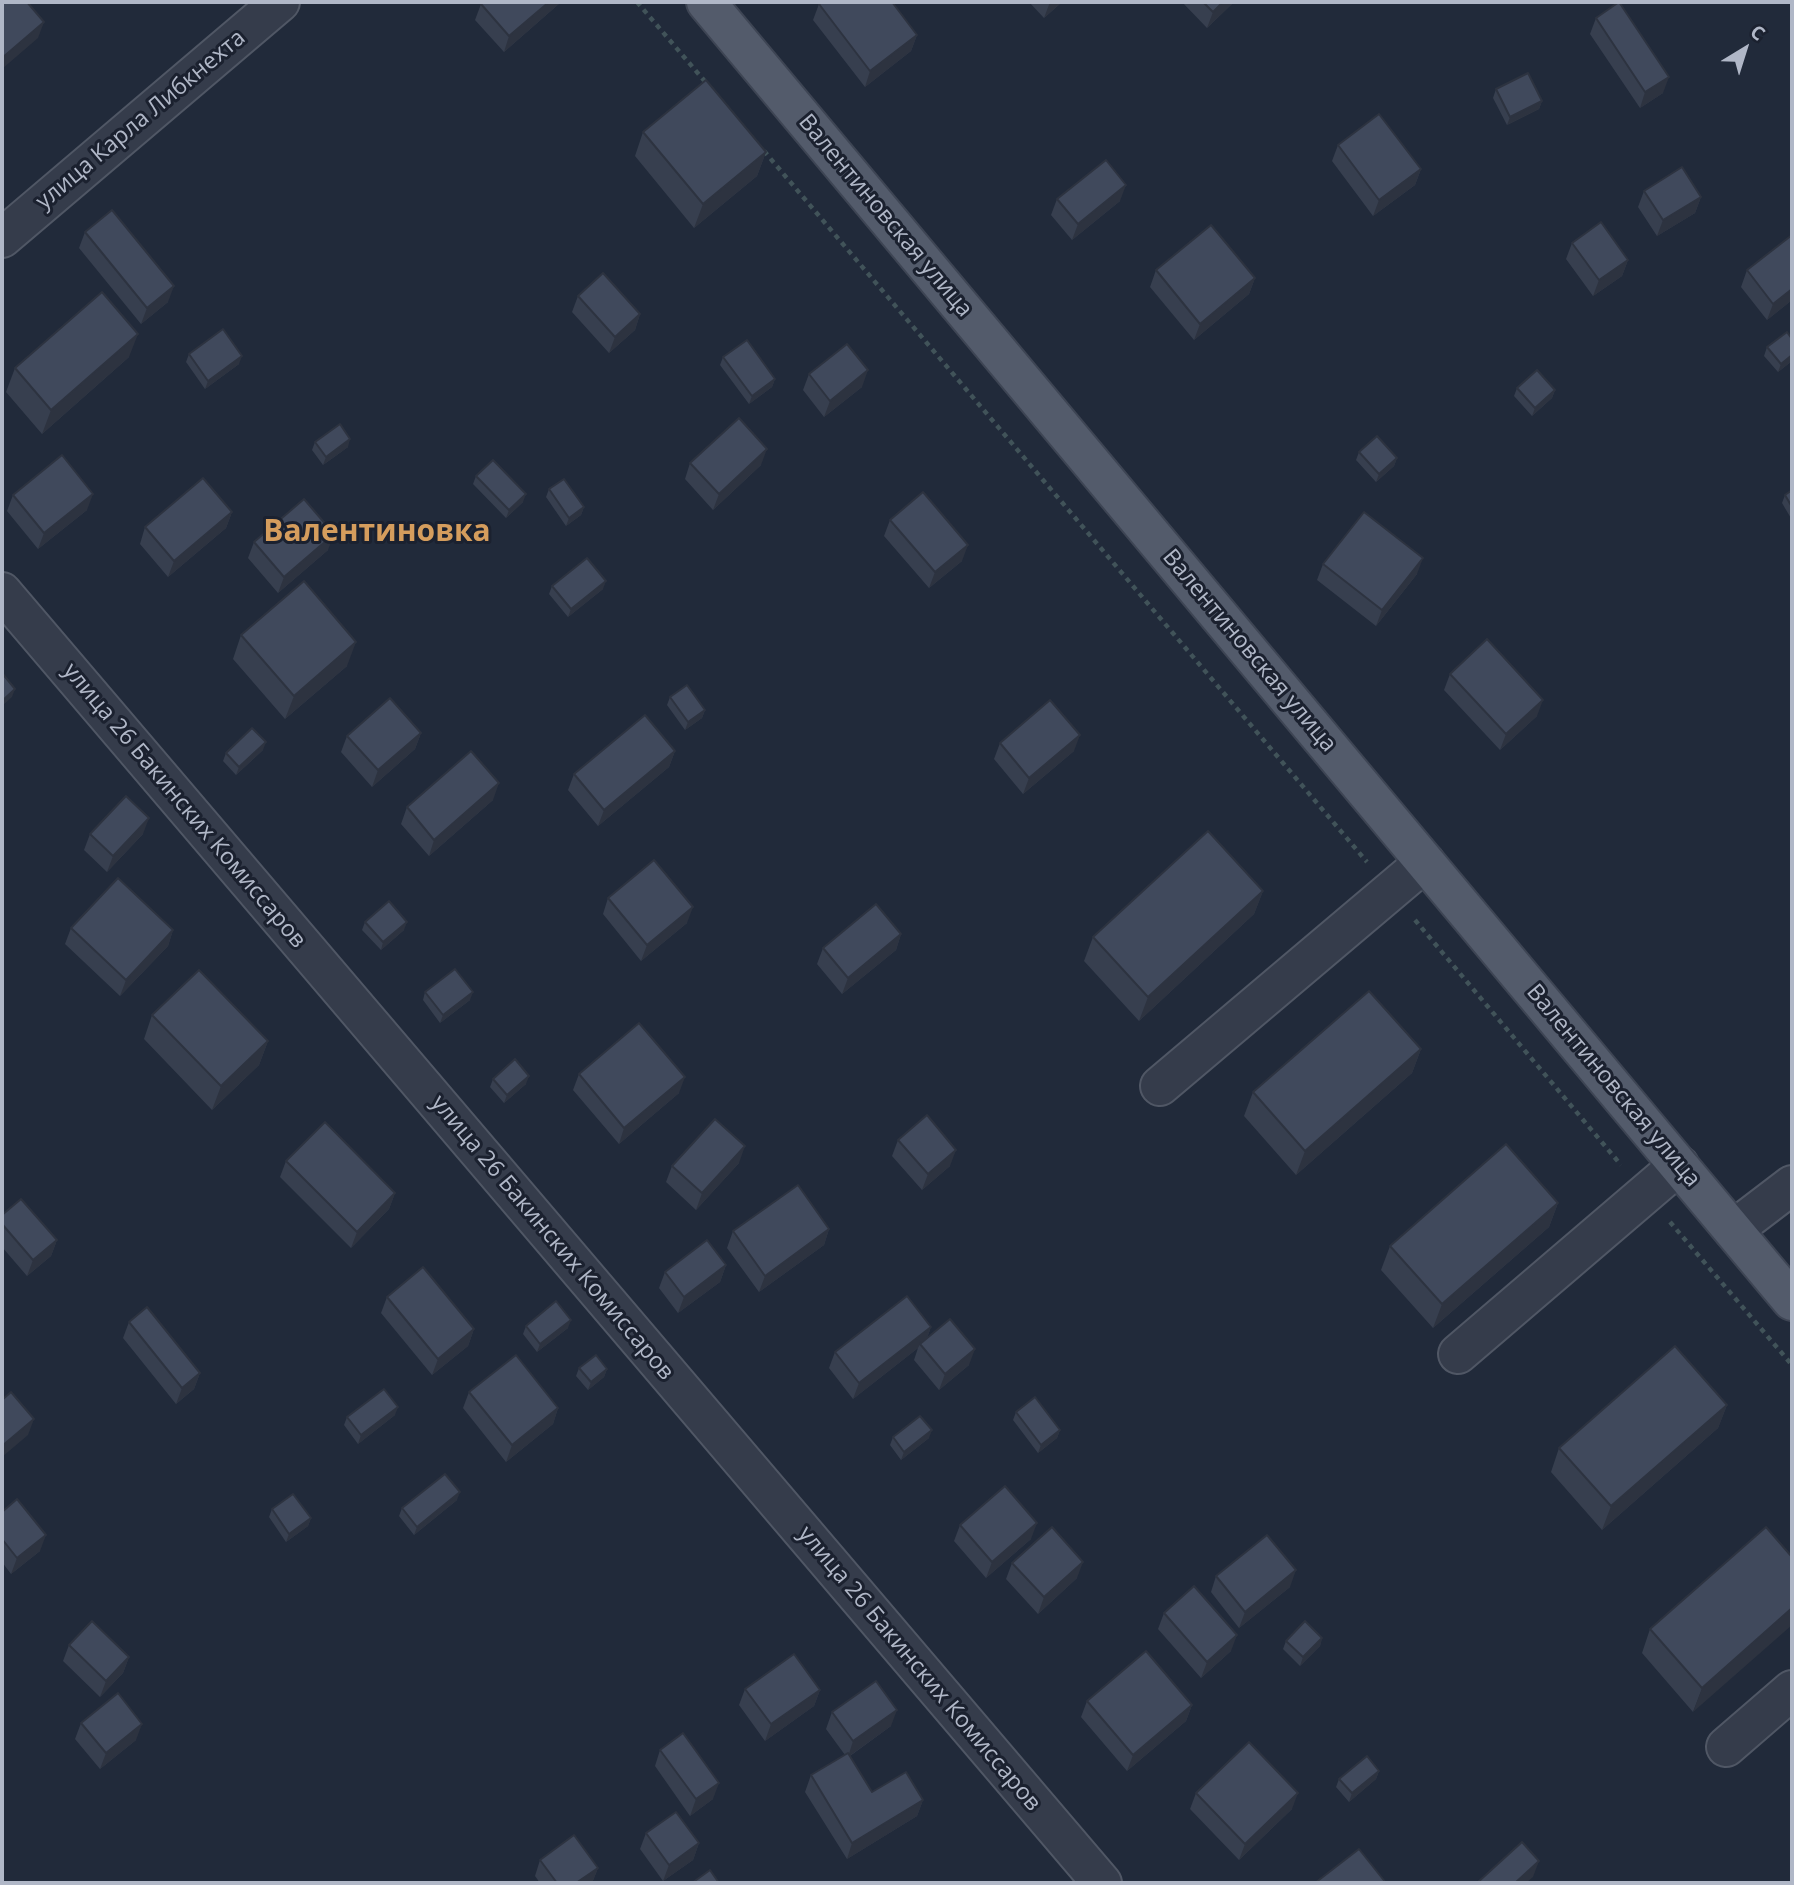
<!DOCTYPE html>
<meta charset="utf-8">
<style>
body{margin:0}
#map{position:relative;width:1794px;height:1885px;overflow:hidden;background:#212a3a;font-family:"Open Sans",sans-serif}
canvas{display:block}
.frame{position:absolute;inset:0;border:4px solid #b0b7c7;pointer-events:none}
.north{position:absolute;left:1710px;top:14px;width:70px;height:70px;-webkit-text-stroke:5px #1b212f;paint-order:stroke;rotate:38deg;font-size:19px;font-weight:700;line-height:28px;text-align:center;color:#b0b7c7}
.north::after{content:'';display:block;margin:auto;width:24px;height:32px;background:#b0b7c7;clip-path:polygon(50% 0,100% 100%,50% 72%,0 100%)}
</style>
<div id="map">
<canvas width="1794" height="1885"></canvas>
<div class="frame"></div>
<div class="north">С</div>
</div>
<script>
const context = document.querySelector('canvas').getContext('2d');
context.lineJoin = 'round';
function trace(path, color, width, dash) {
  context.strokeStyle = color;
  context.lineWidth = width;
  context.lineCap = dash ? 'butt' : 'round';
  context.setLineDash(dash || []);
  context.stroke(path);
}
function fillPath(path, color) {
  context.fillStyle = color;
  context.fill(path, 'evenodd');
}
function drawText(font, color, halo, rows, align = 'center') {
  context.font = font + ' "Open Sans",sans-serif';
  context.lineWidth = 6;
  context.setLineDash([]);
  context.textBaseline = 'middle';
  context.strokeStyle = halo;
  context.fillStyle = color;
  for (const [text, x, y, turn = 0] of rows) {
    context.save();
    context.translate(x, y);
    context.rotate((+turn || 0) * Math.PI / 180);
    context.textAlign = isNaN(turn) ? turn : align;
    if (halo) context.strokeText(text, 0, 0);
    context.fillText(text, 0, 0);
    context.restore();
  }
}
const minor = new Path2D(`
 M 2,238 L 280,2
 M 2,592 L 1102,1883
 M 1160,1086 L 1425,862
 M 1733,1230 L 1792,1185
 M 1458,1354 L 1679,1165
 M 1726,1747 L 1792,1690`);
const major = new Path2D(`
 M 706,2 L 1792,1301`);
trace(minor, '#505765', 42);
trace(major, '#3e4554', 42);
trace(new Path2D(`
 M 637,2 L 708,85
 M 764,151 L 1367,862
 M 1415,920 L 1621,1165
 M 1670,1222 L 1792,1365`), '#415359', 4.5, [5, 5]);
trace(minor, '#353c4b', 38);
trace(major, '#535b6b', 38);
fillPath(new Path2D(`
 M 561,2 L 504,52 L 475,20 L 481,4 Z
 M 1029,2 L 1062,2 L 1044,18 Z
 M 1182,2 L 1234,2 L 1207,28 Z
 M 819,4 L 917,35 L 911,51 L 865,87 L 813,20 Z
 M 1596,18 L 1663,93 L 1640,108 L 1590,34 Z
 M 1496,89 L 1542,101 L 1539,109 L 1507,125 L 1493,98 Z
 M 643,132 L 766,152 L 757,176 L 694,228 L 635,156 Z
 M 1338,145 L 1421,169 L 1415,185 L 1373,216 L 1332,161 Z
 M 1644,191 L 1701,197 L 1695,213 L 1657,236 L 1638,207 Z
 M 1057,199 L 1120,201 L 1072,240 L 1051,215 Z
 M 85,232 L 168,302 L 141,324 L 79,248 Z
 M 1792,235 L 1792,300 L 1767,320 L 1741,287 L 1747,270 Z
 M 1572,243 L 1628,260 L 1622,276 L 1593,296 L 1566,259 Z
 M 1156,270 L 1255,278 L 1249,294 L 1194,340 L 1150,287 Z
 M 578,296 L 640,314 L 635,330 L 609,353 L 572,312 Z
 M 1792,339 L 1792,361 L 1778,372 L 1764,356 L 1767,347 Z
 M 189,354 L 239,364 L 205,389 L 186,362 Z
 M 129,357 L 42,434 L 6,392 L 15,368 Z
 M 723,357 L 775,379 L 772,387 L 749,404 L 720,365 Z
 M 809,374 L 862,387 L 824,417 L 803,390 Z
 M 1517,388 L 1555,390 L 1552,398 L 1532,416 L 1514,396 Z
 M 315,442 L 348,447 L 323,465 L 312,450 Z
 M 1359,452 L 1397,458 L 1394,466 L 1376,482 L 1356,460 Z
 M 690,463 L 761,465 L 713,510 L 685,479 Z
 M 476,476 L 523,502 L 506,518 L 473,484 Z
 M 549,489 L 584,507 L 581,515 L 566,526 L 546,497 Z
 M 1792,490 L 1792,520 L 1782,503 L 1785,495 Z
 M 13,495 L 87,510 L 38,549 L 7,511 Z
 M 232,512 L 226,528 L 168,577 L 140,544 L 145,527 Z
 M 890,520 L 962,561 L 929,588 L 884,536 Z
 M 254,542 L 328,550 L 278,593 L 248,558 Z
 M 1323,564 L 1417,574 L 1376,626 L 1317,580 Z
 M 552,586 L 603,589 L 568,617 L 549,594 Z
 M 241,635 L 347,666 L 285,719 L 233,659 Z
 M 1450,674 L 1537,716 L 1500,750 L 1444,690 Z
 M 670,697 L 705,710 L 702,718 L 685,730 L 667,705 Z
 M 421,733 L 415,749 L 372,787 L 341,752 L 347,736 Z
 M 1000,743 L 1074,751 L 1023,794 L 994,759 Z
 M 263,750 L 236,775 L 223,761 L 226,753 Z
 M 675,751 L 669,767 L 598,826 L 568,790 L 574,774 Z
 M 493,800 L 429,856 L 401,824 L 407,807 Z
 M 90,834 L 143,834 L 107,872 L 84,850 Z
 M 1263,891 L 1254,914 L 1139,1021 L 1084,961 L 1093,937 Z
 M 608,898 L 687,923 L 641,961 L 603,914 Z
 M 365,922 L 404,930 L 381,950 L 362,930 Z
 M 71,928 L 173,930 L 168,946 L 120,996 L 65,944 Z
 M 901,934 L 896,950 L 842,994 L 817,964 L 823,948 Z
 M 425,992 L 470,1000 L 440,1023 L 423,1000 Z
 M 152,1015 L 268,1041 L 259,1065 L 212,1110 L 144,1039 Z
 M 1421,1049 L 1412,1073 L 1296,1175 L 1244,1116 L 1253,1092 Z
 M 579,1074 L 679,1093 L 619,1144 L 573,1090 Z
 M 493,1079 L 526,1084 L 504,1103 L 490,1087 Z
 M 898,1140 L 950,1166 L 922,1190 L 892,1156 Z
 M 286,1161 L 395,1193 L 389,1209 L 351,1248 L 280,1177 Z
 M 739,1163 L 696,1210 L 666,1182 L 672,1166 Z
 M 1558,1203 L 1549,1227 L 1433,1328 L 1381,1270 L 1390,1246 Z
 M 2,1215 L 57,1240 L 51,1256 L 27,1276 L 2,1247 Z
 M 829,1229 L 824,1245 L 759,1292 L 727,1248 L 733,1231 Z
 M 726,1265 L 720,1282 L 678,1313 L 659,1288 L 665,1272 Z
 M 387,1297 L 474,1329 L 468,1346 L 432,1375 L 381,1313 Z
 M 129,1322 L 200,1373 L 194,1389 L 176,1404 L 123,1338 Z
 M 526,1326 L 568,1328 L 537,1352 L 523,1334 Z
 M 931,1327 L 927,1338 L 969,1365 L 939,1390 L 914,1360 L 918,1348 L 853,1399 L 829,1368 L 835,1352 Z
 M 579,1368 L 607,1369 L 604,1377 L 588,1390 L 576,1376 Z
 M 469,1392 L 558,1408 L 553,1424 L 506,1462 L 463,1408 Z
 M 1727,1405 L 1718,1428 L 1602,1530 L 1551,1472 L 1559,1448 Z
 M 1016,1412 L 1060,1430 L 1057,1438 L 1038,1453 L 1013,1420 Z
 M 395,1415 L 358,1444 L 344,1425 L 347,1417 Z
 M 893,1437 L 929,1438 L 901,1460 L 890,1445 Z
 M 457,1500 L 414,1535 L 399,1516 L 402,1508 Z
 M 272,1509 L 311,1518 L 308,1526 L 286,1542 L 269,1517 Z
 M 2,1512 L 40,1551 L 11,1574 L 2,1562 Z
 M 960,1525 L 1031,1539 L 986,1578 L 954,1541 Z
 M 1766,1527 L 1693,1712 L 1642,1653 L 1650,1629 Z
 M 1012,1563 L 1077,1578 L 1038,1614 L 1006,1579 Z
 M 1216,1576 L 1290,1587 L 1239,1628 L 1211,1592 Z
 M 1164,1613 L 1231,1651 L 1201,1678 L 1158,1629 Z
 M 1322,1638 L 1320,1646 L 1300,1666 L 1283,1649 L 1286,1641 Z
 M 69,1645 L 129,1657 L 123,1673 L 100,1697 L 63,1661 Z
 M 745,1689 L 820,1690 L 814,1706 L 765,1741 L 739,1705 Z
 M 1087,1701 L 1192,1705 L 1186,1721 L 1127,1771 L 1081,1717 Z
 M 832,1712 L 891,1726 L 850,1756 L 872,1792 L 923,1800 L 917,1816 L 847,1859 L 805,1792 L 811,1775 L 845,1755 L 826,1729 Z
 M 81,1723 L 136,1740 L 100,1769 L 75,1739 Z
 M 660,1750 L 713,1799 L 690,1816 L 655,1766 Z
 M 1379,1771 L 1376,1779 L 1349,1802 L 1336,1787 L 1339,1779 Z
 M 1196,1793 L 1292,1809 L 1239,1860 L 1190,1809 Z
 M 646,1833 L 699,1843 L 693,1860 L 663,1881 L 640,1849 Z
 M 540,1860 L 598,1868 L 592,1883 L 540,1883 L 535,1876 Z`), '#373f4f');
fillPath(new Path2D(`
 M 549,2 L 561,2 L 504,52 L 509,36 Z
 M 1050,2 L 1062,2 L 1044,18 Z
 M 1223,2 L 1234,2 L 1207,28 L 1213,12 Z
 M 44,22 L 38,38 L 2,69 L 2,58 Z
 M 917,35 L 911,51 L 865,87 L 870,71 Z
 M 1669,77 L 1663,93 L 1640,108 L 1645,92 Z
 M 1542,101 L 1539,109 L 1507,125 L 1510,117 Z
 M 766,152 L 757,176 L 694,228 L 703,204 Z
 M 1421,169 L 1415,185 L 1373,216 L 1379,200 Z
 M 1126,185 L 1120,201 L 1072,240 L 1078,224 Z
 M 1701,197 L 1695,213 L 1657,236 L 1663,220 Z
 M 1628,260 L 1622,276 L 1593,296 L 1599,280 Z
 M 1255,278 L 1249,294 L 1194,340 L 1200,324 Z
 M 174,286 L 168,302 L 141,324 L 147,308 Z
 M 1792,289 L 1792,300 L 1767,320 L 1773,304 Z
 M 640,314 L 635,330 L 609,353 L 615,337 Z
 M 138,334 L 129,357 L 42,434 L 51,410 Z
 M 1792,355 L 1792,361 L 1778,372 L 1781,364 Z
 M 242,356 L 239,364 L 205,389 L 208,381 Z
 M 868,370 L 862,387 L 824,417 L 830,401 Z
 M 775,379 L 772,387 L 749,404 L 752,396 Z
 M 1555,390 L 1552,398 L 1532,416 L 1535,408 Z
 M 350,439 L 348,447 L 323,465 L 326,457 Z
 M 767,449 L 761,465 L 713,510 L 719,494 Z
 M 1397,458 L 1394,466 L 1376,482 L 1379,474 Z
 M 93,494 L 87,510 L 38,549 L 44,533 Z
 M 526,494 L 523,502 L 506,518 L 509,510 Z
 M 584,507 L 581,515 L 566,526 L 569,518 Z
 M 232,512 L 226,528 L 168,577 L 174,561 Z
 M 334,534 L 328,550 L 278,593 L 284,577 Z
 M 968,545 L 962,561 L 929,588 L 935,572 Z
 M 1423,558 L 1417,574 L 1376,626 L 1382,610 Z
 M 606,581 L 603,589 L 568,617 L 571,609 Z
 M 356,642 L 347,666 L 285,719 L 294,696 Z
 M 15,689 L 12,697 L 2,706 L 2,701 Z
 M 1543,700 L 1537,716 L 1500,750 L 1506,734 Z
 M 705,710 L 702,718 L 685,730 L 688,722 Z
 M 421,733 L 415,749 L 372,787 L 378,770 Z
 M 1080,735 L 1074,751 L 1023,794 L 1029,778 Z
 M 266,742 L 263,750 L 236,775 L 239,767 Z
 M 675,751 L 669,767 L 598,826 L 604,810 Z
 M 499,783 L 493,800 L 429,856 L 434,840 Z
 M 149,818 L 143,834 L 107,872 L 113,856 Z
 M 1263,891 L 1254,914 L 1139,1021 L 1148,997 Z
 M 693,907 L 687,923 L 641,961 L 647,945 Z
 M 407,922 L 404,930 L 381,950 L 383,942 Z
 M 173,930 L 168,946 L 120,996 L 126,980 Z
 M 901,934 L 896,950 L 842,994 L 848,978 Z
 M 473,992 L 470,1000 L 440,1023 L 443,1015 Z
 M 268,1041 L 259,1065 L 212,1110 L 221,1086 Z
 M 1421,1049 L 1412,1073 L 1296,1175 L 1305,1151 Z
 M 529,1076 L 526,1084 L 504,1103 L 507,1095 Z
 M 685,1077 L 679,1093 L 619,1144 L 624,1128 Z
 M 745,1146 L 739,1163 L 696,1210 L 702,1193 Z
 M 956,1150 L 950,1166 L 922,1190 L 928,1174 Z
 M 395,1193 L 389,1209 L 351,1248 L 357,1232 Z
 M 1558,1203 L 1549,1227 L 1433,1328 L 1442,1304 Z
 M 829,1229 L 824,1245 L 759,1292 L 765,1276 Z
 M 57,1240 L 51,1256 L 27,1276 L 33,1260 Z
 M 726,1265 L 720,1282 L 678,1313 L 684,1297 Z
 M 571,1320 L 568,1328 L 537,1352 L 540,1344 Z
 M 931,1327 L 925,1343 L 920,1344 L 918,1348 L 853,1399 L 859,1383 Z
 M 474,1329 L 468,1346 L 432,1375 L 438,1359 Z
 M 975,1349 L 969,1365 L 939,1390 L 945,1374 Z
 M 607,1369 L 604,1377 L 588,1390 L 591,1382 Z
 M 200,1373 L 194,1389 L 176,1404 L 182,1388 Z
 M 1727,1405 L 1718,1428 L 1602,1530 L 1611,1506 Z
 M 398,1407 L 395,1415 L 358,1444 L 361,1435 Z
 M 558,1408 L 553,1424 L 506,1462 L 512,1445 Z
 M 34,1419 L 28,1435 L 2,1457 L 2,1446 Z
 M 932,1430 L 929,1438 L 901,1460 L 904,1452 Z
 M 1060,1430 L 1057,1438 L 1038,1453 L 1041,1445 Z
 M 460,1492 L 457,1500 L 414,1535 L 417,1527 Z
 M 311,1518 L 308,1526 L 286,1542 L 289,1534 Z
 M 1037,1523 L 1031,1539 L 986,1578 L 992,1562 Z
 M 46,1535 L 40,1551 L 11,1574 L 17,1558 Z
 M 1083,1562 L 1077,1578 L 1038,1614 L 1044,1597 Z
 M 1296,1570 L 1290,1587 L 1239,1628 L 1245,1612 Z
 M 1792,1608 L 1792,1625 L 1693,1712 L 1702,1688 Z
 M 1237,1635 L 1231,1651 L 1201,1678 L 1207,1662 Z
 M 1322,1638 L 1320,1646 L 1300,1666 L 1303,1657 Z
 M 129,1657 L 123,1673 L 100,1697 L 106,1681 Z
 M 820,1690 L 814,1706 L 765,1741 L 771,1724 Z
 M 1192,1705 L 1186,1721 L 1127,1771 L 1133,1755 Z
 M 897,1710 L 891,1726 L 848,1757 L 853,1741 Z
 M 142,1724 L 136,1740 L 100,1769 L 106,1753 Z
 M 1379,1771 L 1376,1779 L 1349,1802 L 1352,1793 Z
 M 719,1783 L 713,1799 L 690,1816 L 696,1799 Z
 M 1298,1793 L 1292,1809 L 1239,1860 L 1245,1844 Z
 M 923,1800 L 917,1816 L 847,1859 L 852,1843 Z
 M 699,1843 L 693,1860 L 663,1881 L 669,1865 Z
 M 1539,1861 L 1533,1877 L 1526,1883 L 1515,1883 Z
 M 598,1868 L 592,1883 L 576,1883 Z`), '#2d3340');
const building = new Path2D(`
 M 2,2 L 27,2 L 44,22 L 2,58 Z
 M 483,2 L 549,2 L 509,36 L 481,4 Z
 M 822,2 L 892,2 L 917,35 L 870,71 L 819,4 Z
 M 1203,2 L 1223,2 L 1213,12 Z
 M 1619,2 L 1669,77 L 1645,92 L 1596,18 Z
 M 1528,73 L 1542,101 L 1510,117 L 1496,89 Z
 M 706,80 L 766,152 L 703,204 L 643,132 Z
 M 1379,114 L 1421,169 L 1379,200 L 1338,145 Z
 M 1106,160 L 1126,185 L 1078,224 L 1057,199 Z
 M 1682,167 L 1701,197 L 1663,220 L 1644,191 Z
 M 112,210 L 174,286 L 147,308 L 85,232 Z
 M 1601,222 L 1628,260 L 1599,280 L 1572,243 Z
 M 1211,225 L 1255,278 L 1200,324 L 1156,270 Z
 M 1792,235 L 1792,289 L 1773,304 L 1747,270 Z
 M 603,273 L 640,314 L 615,337 L 578,296 Z
 M 102,292 L 138,334 L 51,410 L 15,368 Z
 M 223,329 L 242,356 L 208,381 L 189,354 Z
 M 1787,332 L 1792,339 L 1792,355 L 1781,364 L 1767,347 Z
 M 747,340 L 775,379 L 752,396 L 723,357 Z
 M 847,344 L 868,370 L 830,401 L 809,374 Z
 M 1537,370 L 1555,390 L 1535,408 L 1517,388 Z
 M 739,418 L 767,449 L 719,494 L 690,463 Z
 M 340,424 L 350,439 L 326,457 L 315,442 Z
 M 1377,436 L 1397,458 L 1379,474 L 1359,452 Z
 M 62,455 L 93,494 L 44,533 L 13,495 Z
 M 493,460 L 526,494 L 509,510 L 476,476 Z
 M 203,478 L 232,512 L 174,561 L 145,527 Z
 M 564,479 L 584,507 L 569,518 L 549,489 Z
 M 1792,490 L 1792,507 L 1785,495 Z
 M 923,492 L 968,545 L 935,572 L 890,520 Z
 M 304,499 L 334,534 L 284,577 L 254,542 Z
 M 1364,512 L 1423,558 L 1382,610 L 1323,564 Z
 M 587,558 L 606,581 L 571,609 L 552,586 Z
 M 304,581 L 356,642 L 294,696 L 241,635 Z
 M 1487,639 L 1543,700 L 1506,734 L 1450,674 Z
 M 2,673 L 15,689 L 2,701 Z
 M 687,685 L 705,710 L 688,722 L 670,697 Z
 M 390,698 L 421,733 L 378,770 L 347,736 Z
 M 1050,700 L 1080,735 L 1029,778 L 1000,743 Z
 M 645,715 L 675,751 L 604,810 L 574,774 Z
 M 252,728 L 266,742 L 239,767 L 226,753 Z
 M 471,751 L 499,783 L 434,840 L 407,807 Z
 M 126,796 L 149,818 L 113,856 L 90,834 Z
 M 1208,831 L 1263,891 L 1148,997 L 1093,937 Z
 M 654,860 L 693,907 L 647,945 L 608,898 Z
 M 118,878 L 173,930 L 126,980 L 71,928 Z
 M 389,901 L 407,922 L 383,942 L 365,922 Z
 M 876,904 L 901,934 L 848,978 L 823,948 Z
 M 455,969 L 473,992 L 443,1015 L 425,992 Z
 M 199,970 L 268,1041 L 221,1086 L 152,1015 Z
 M 1369,991 L 1421,1049 L 1305,1151 L 1253,1092 Z
 M 639,1023 L 685,1077 L 624,1128 L 579,1074 Z
 M 515,1059 L 529,1076 L 507,1095 L 493,1079 Z
 M 927,1115 L 956,1150 L 928,1174 L 898,1140 Z
 M 715,1119 L 745,1146 L 702,1193 L 672,1166 Z
 M 325,1122 L 395,1193 L 357,1232 L 286,1161 Z
 M 1506,1144 L 1558,1203 L 1442,1304 L 1390,1246 Z
 M 798,1185 L 829,1229 L 765,1276 L 733,1231 Z
 M 21,1199 L 57,1240 L 33,1260 L 2,1224 L 2,1215 Z
 M 707,1240 L 726,1265 L 684,1297 L 665,1272 Z
 M 423,1267 L 474,1329 L 438,1359 L 387,1297 Z
 M 907,1296 L 931,1327 L 859,1383 L 835,1352 Z
 M 556,1301 L 571,1320 L 540,1344 L 526,1326 Z
 M 147,1307 L 200,1373 L 182,1388 L 129,1322 Z
 M 950,1319 L 975,1349 L 945,1374 L 920,1344 Z
 M 1675,1346 L 1727,1405 L 1611,1506 L 1559,1448 Z
 M 516,1355 L 558,1408 L 512,1445 L 469,1392 Z
 M 596,1355 L 607,1369 L 591,1382 L 579,1368 Z
 M 384,1389 L 398,1407 L 361,1435 L 347,1417 Z
 M 11,1392 L 34,1419 L 2,1446 L 2,1400 Z
 M 1035,1397 L 1060,1430 L 1041,1445 L 1016,1412 Z
 M 920,1416 L 932,1430 L 904,1452 L 893,1437 Z
 M 445,1474 L 460,1492 L 417,1527 L 402,1508 Z
 M 1005,1486 L 1037,1523 L 992,1562 L 960,1525 Z
 M 293,1494 L 311,1518 L 289,1534 L 272,1509 Z
 M 17,1499 L 46,1535 L 17,1558 L 2,1539 L 2,1512 Z
 M 1052,1527 L 1083,1562 L 1044,1597 L 1012,1563 Z
 M 1766,1527 L 1792,1557 L 1792,1608 L 1702,1688 L 1650,1629 Z
 M 1267,1535 L 1296,1570 L 1245,1612 L 1216,1576 Z
 M 1194,1586 L 1237,1635 L 1207,1662 L 1164,1613 Z
 M 92,1621 L 129,1657 L 106,1681 L 69,1645 Z
 M 1305,1621 L 1322,1638 L 1303,1657 L 1286,1641 Z
 M 1146,1651 L 1192,1705 L 1133,1755 L 1087,1701 Z
 M 794,1654 L 820,1690 L 771,1724 L 745,1689 Z
 M 876,1681 L 897,1710 L 853,1741 L 832,1712 Z
 M 118,1693 L 142,1724 L 106,1753 L 81,1723 Z
 M 683,1733 L 719,1783 L 696,1799 L 660,1750 Z
 M 1249,1742 L 1298,1793 L 1245,1844 L 1196,1793 Z
 M 848,1753 L 872,1792 L 906,1772 L 923,1800 L 852,1843 L 811,1775 Z
 M 1367,1756 L 1379,1771 L 1352,1793 L 1339,1779 Z
 M 676,1812 L 699,1843 L 669,1865 L 646,1833 Z
 M 574,1835 L 598,1868 L 576,1883 L 557,1883 L 540,1860 Z
 M 1522,1842 L 1539,1861 L 1515,1883 L 1477,1883 Z
 M 1359,1849 L 1386,1883 L 1315,1883 Z
 M 710,1870 L 719,1883 L 692,1883 Z`);
fillPath(building, '#40495c');
trace(building, '#2d3340', 2);
drawText('23px', '#b0b7c7', '#1b212f', [
 ["улица Карла Либкнехта",141,120,-40],
 ["Валентиновская улица",885,216,50],
 ["Валентиновская улица",1249,651,50],
 ["улица 26 Бакинских Комиссаров",184,806,50],
 ["Валентиновская улица",1613,1086,50],
 ["улица 26 Бакинских Комиссаров",552,1238,50],
 ["улица 26 Бакинских Комиссаров",919,1669,50]
]);
drawText('bold 30px', '#d59d5d', '#1b212f', [
 ["Валентиновка",377,532]
]);
</script>
